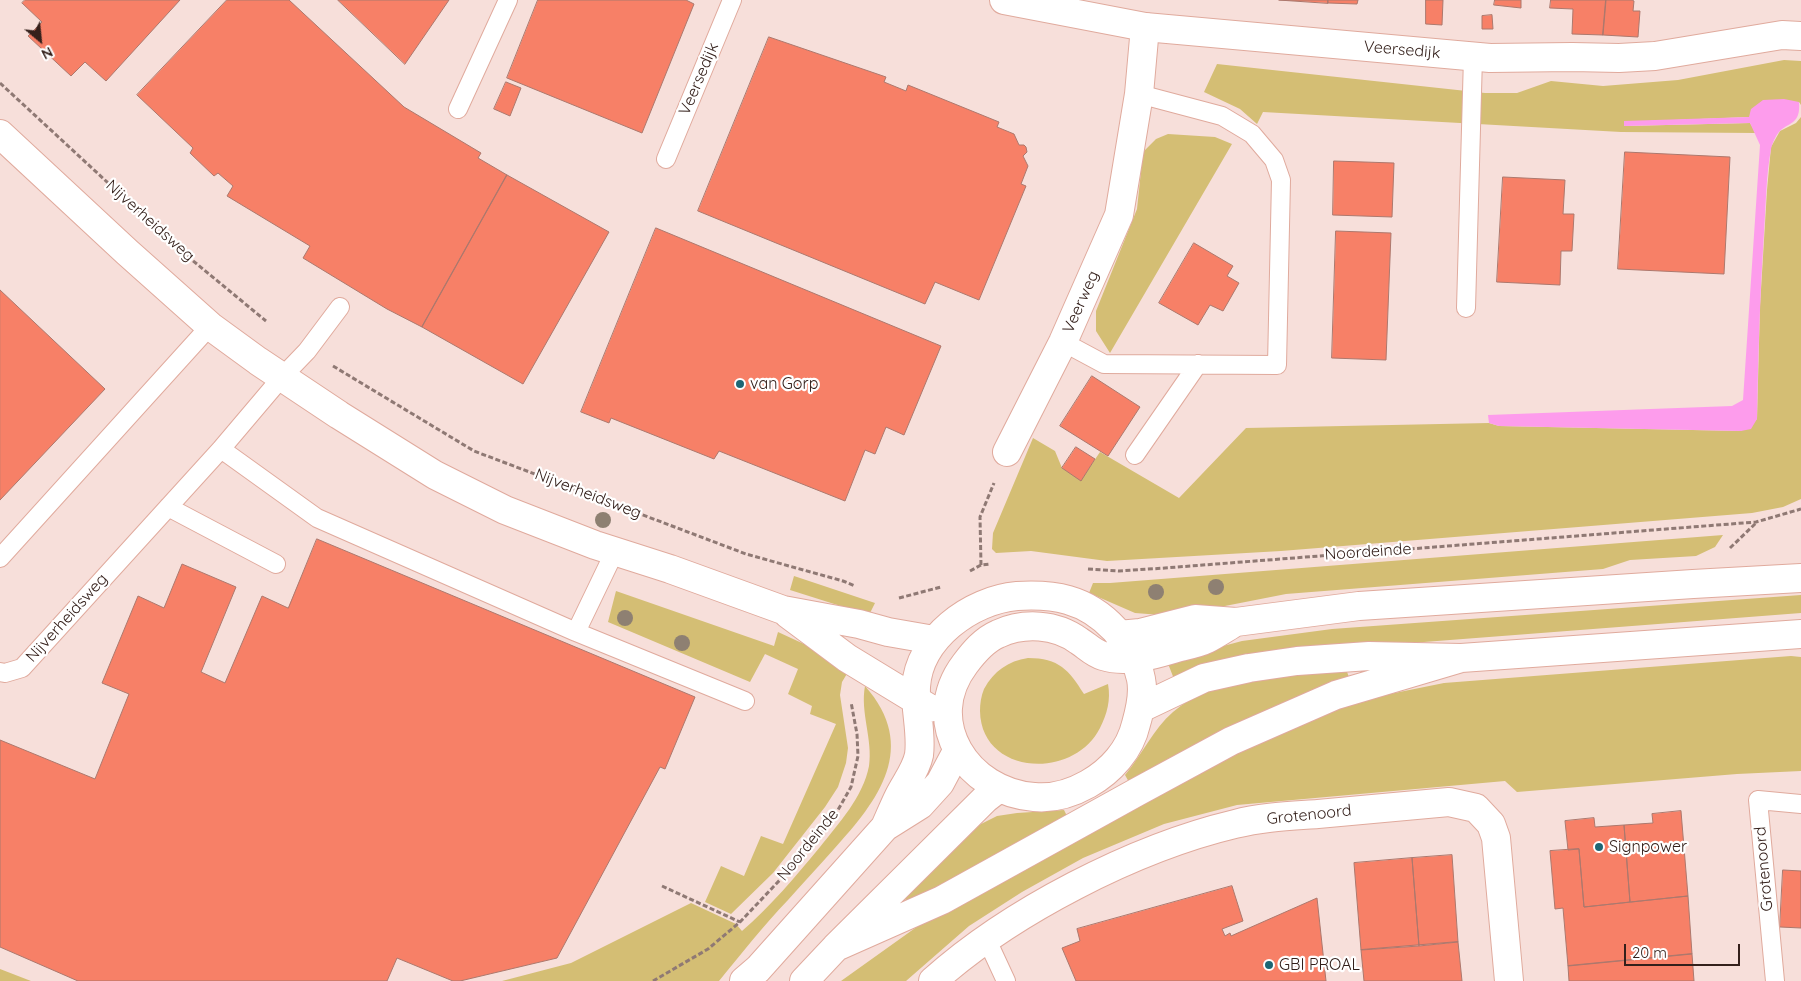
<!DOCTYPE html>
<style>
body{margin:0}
#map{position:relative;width:1801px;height:981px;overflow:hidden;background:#f7dfda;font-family:Quicksand,sans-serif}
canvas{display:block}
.north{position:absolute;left:15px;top:15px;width:50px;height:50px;-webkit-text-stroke:4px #fff;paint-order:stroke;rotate:152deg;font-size:14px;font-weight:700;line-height:20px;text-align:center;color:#34201b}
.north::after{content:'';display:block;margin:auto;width:18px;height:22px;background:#34201b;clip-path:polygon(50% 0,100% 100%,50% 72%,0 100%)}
.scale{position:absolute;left:1624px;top:944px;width:116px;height:22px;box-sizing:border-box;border:2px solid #34201b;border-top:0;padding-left:6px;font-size:15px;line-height:18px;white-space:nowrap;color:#34201b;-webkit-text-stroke:4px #fff;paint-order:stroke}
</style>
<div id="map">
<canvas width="1801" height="981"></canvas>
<div class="north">N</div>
<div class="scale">20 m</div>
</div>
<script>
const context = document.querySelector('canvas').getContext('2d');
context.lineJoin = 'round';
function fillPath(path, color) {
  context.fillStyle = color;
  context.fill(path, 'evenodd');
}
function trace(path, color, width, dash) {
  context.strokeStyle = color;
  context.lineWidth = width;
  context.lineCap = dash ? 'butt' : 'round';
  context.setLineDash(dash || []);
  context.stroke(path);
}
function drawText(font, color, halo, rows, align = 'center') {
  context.font = font + ' Quicksand,sans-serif';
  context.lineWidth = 4.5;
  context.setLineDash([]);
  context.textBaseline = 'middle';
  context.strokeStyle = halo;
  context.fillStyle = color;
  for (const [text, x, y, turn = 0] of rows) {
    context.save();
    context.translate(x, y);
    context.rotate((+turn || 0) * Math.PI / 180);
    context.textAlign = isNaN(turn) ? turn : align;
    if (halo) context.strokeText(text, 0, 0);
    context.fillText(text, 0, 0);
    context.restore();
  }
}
fillPath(new Path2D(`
 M 1784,60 L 1801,61 L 1801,105 L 1799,102 L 1749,117 L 1624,122 L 1625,126 L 1750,123 L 1756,133 L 1621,132 L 1263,112 L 1257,124 L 1240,109 L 1204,92 L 1217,64 L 1485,93 L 1517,93 L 1551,81 L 1603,86 L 1678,80 Z
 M 1801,117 L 1801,499 L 1783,507 L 1752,513 L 1281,551 L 1107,561 L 1031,551 L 996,553 L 992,549 L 993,533 L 1033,438 L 1055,451 L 1062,468 L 1081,480 L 1100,452 L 1179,498 L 1246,428 L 1489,423 L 1499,426 L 1741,431 L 1757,419 L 1760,306 L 1767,190 L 1771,147 L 1780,131 L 1796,123 Z
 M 1168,134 L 1215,137 L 1232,144 L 1110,353 L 1096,331 L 1096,311 L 1137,209 L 1143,152 L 1156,139 Z
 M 1723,535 L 1715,547 L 1696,556 L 1630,560 L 1603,569 L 1286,594 L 1174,616 L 1135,613 L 1089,593 L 1093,583 L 1110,583 Z
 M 794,576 L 875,603 L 869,615 L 790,590 Z
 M 616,591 L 774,646 L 778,632 L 817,650 L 848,672 L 842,682 L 840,695 L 848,748 L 846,763 L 838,787 L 825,807 L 773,873 L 731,914 L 705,902 L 721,866 L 744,876 L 761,836 L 783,844 L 836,724 L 810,714 L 812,706 L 788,694 L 798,669 L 765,654 L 750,682 L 608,622 Z
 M 1801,595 L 1801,613 L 1346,648 L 1174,679 L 1167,661 L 1242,641 L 1332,629 Z
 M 1791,656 L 1801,657 L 1801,771 L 1737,774 L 1517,792 L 1505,781 L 1237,805 L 1164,824 L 1083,858 L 1022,892 L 969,926 L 906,981 L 841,981 L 918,926 L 993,881 L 1275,731 L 1350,702 L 1444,683 Z
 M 1028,658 C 1059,658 1069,670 1084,694 L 1108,684 C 1111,700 1107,714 1100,728 C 1073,781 981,775 980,711 C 980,704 981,696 984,689 C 994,671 1008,661 1028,658 Z
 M 1346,669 L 1350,680 L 1130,784 L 1125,775 C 1142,755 1153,729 1173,712 C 1216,675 1292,675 1346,669 Z
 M 865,686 C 919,747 879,800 834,849 C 819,866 803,883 788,900 C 763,926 742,953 719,981 L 502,981 L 571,963 L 691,903 L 736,924 L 742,931 C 771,906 795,877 820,847 C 839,823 863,797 869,766 C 873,739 860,713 865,686 Z
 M 1064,810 L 1068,818 L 909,906 L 903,895 L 975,827 L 997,816 L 1017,813 Z
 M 0,969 L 31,981 L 0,981 Z`), '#d4be74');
fillPath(new Path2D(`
 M 1784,99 L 1799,102 C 1801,125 1788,122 1779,132 C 1776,135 1772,144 1771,149 C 1766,176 1766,205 1764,232 C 1760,294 1758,356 1757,419 L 1751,429 L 1741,431 L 1499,426 L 1489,423 L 1488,415 L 1732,406 L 1743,400 L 1760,145 L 1750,123 L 1624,126 L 1624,121 L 1749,117 L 1751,109 L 1763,100 Z`), '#fd9cec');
const building = new Path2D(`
 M 25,0 L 180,0 L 106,81 L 85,62 L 71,76 L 28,36 L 42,22 L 22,3 Z
 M 227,0 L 289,0 L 404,107 L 481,153 L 478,158 L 507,175 L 422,327 L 387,309 L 303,258 L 310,246 L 227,196 L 233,186 L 218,173 L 214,176 L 190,153 L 193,148 L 137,95 Z
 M 338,0 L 449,0 L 405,64 Z
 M 538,0 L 686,0 L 694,4 L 642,133 L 507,78 Z
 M 1279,0 L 1328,0 L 1328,3 Z
 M 1328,0 L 1358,0 L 1357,4 L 1328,3 Z
 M 1426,0 L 1443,0 L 1442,25 L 1426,24 Z
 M 1495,0 L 1521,0 L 1521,8 L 1494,5 Z
 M 1551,0 L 1606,0 L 1603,35 L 1572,34 L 1573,9 L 1550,8 Z
 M 1606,0 L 1632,0 L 1634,1 L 1633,11 L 1640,11 L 1638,37 L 1603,35 Z
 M 1492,15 L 1493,29 L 1482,29 L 1482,16 Z
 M 769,37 L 886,77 L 884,82 L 906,91 L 908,85 L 999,122 L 997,127 L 1014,134 L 1019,145 L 1024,145 L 1026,147 L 1027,152 L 1023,156 L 1028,166 L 1021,184 L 1026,186 L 979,300 L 935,282 L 925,304 L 698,211 Z
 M 506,82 L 521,88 L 510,116 L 494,109 Z
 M 1625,152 L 1730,157 L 1724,274 L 1618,269 Z
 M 1334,161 L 1394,163 L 1392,217 L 1333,215 Z
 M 507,175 L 609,232 L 523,384 L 422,327 Z
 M 1503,177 L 1565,180 L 1563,214 L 1574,214 L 1572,251 L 1561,251 L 1560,285 L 1497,282 Z
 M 656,228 L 941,346 L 904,435 L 886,427 L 875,454 L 865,450 L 845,501 L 719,451 L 714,459 L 611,418 L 609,423 L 581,412 Z
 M 1336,231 L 1391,233 L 1386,360 L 1332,358 Z
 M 1194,243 L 1233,266 L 1227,276 L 1239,283 L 1223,311 L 1210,305 L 1198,325 L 1159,303 Z
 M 0,290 L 105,389 L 0,500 Z
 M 1092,376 L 1140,407 L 1108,456 L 1060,426 Z
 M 1076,447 L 1095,459 L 1081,481 L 1062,468 Z
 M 317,539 L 695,697 L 665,769 L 660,767 L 557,958 L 460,981 L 453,981 L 397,958 L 387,981 L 78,981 L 0,947 L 0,740 L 95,779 L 129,694 L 102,683 L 138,596 L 164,608 L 182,564 L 236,587 L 201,672 L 225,683 L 262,596 L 288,608 Z
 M 1681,811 L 1688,896 L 1630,902 L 1624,825 L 1653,823 L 1652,814 Z
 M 1594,818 L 1595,827 L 1624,825 L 1630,902 L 1584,907 L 1579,849 L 1568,850 L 1565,821 Z
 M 1579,849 L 1584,907 L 1688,896 L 1692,954 L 1568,966 L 1563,908 L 1555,909 L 1550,851 Z
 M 1452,855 L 1458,942 L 1419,946 L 1412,858 Z
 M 1412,858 L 1419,946 L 1361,950 L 1354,863 Z
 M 1783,870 L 1801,871 L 1801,928 L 1780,927 Z
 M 1232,886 L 1243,921 L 1222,929 L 1225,936 L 1230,933 L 1231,936 L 1317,898 L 1326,981 L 1076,981 L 1062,948 L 1080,941 L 1077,929 Z
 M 1458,942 L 1462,981 L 1364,981 L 1361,950 Z
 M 1692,954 L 1694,981 L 1569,981 L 1568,966 Z`);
fillPath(building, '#f78067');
trace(building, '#ac786d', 1);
const lane = new Path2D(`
 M 458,109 L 508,0
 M 666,159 L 732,0
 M 1466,308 L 1473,57
 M 1063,342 L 1104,364 L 1277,365 L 1281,180 L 1274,160 L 1252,134 L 1222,116 L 1139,94
 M 221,449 L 317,518 L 576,632 L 745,701
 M 1135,455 L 1198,364
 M 168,507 L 276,564
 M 0,558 L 210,326
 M 576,632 L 615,551
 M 0,672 L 5,673 L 22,668 L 221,449 L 282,377 L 307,351 L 340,307
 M 987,940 L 1006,981
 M 1775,981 L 1758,800 L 1801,804`);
const street = new Path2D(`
 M 1007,452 L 1063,342 L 1119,215 L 1139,94 L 1145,27
 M 933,981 C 1010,912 1134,848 1235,824 C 1262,817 1290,816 1318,814 C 1361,810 1405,806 1449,802 L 1476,808 L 1491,824 L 1496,838 L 1509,981`);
const secondary = new Path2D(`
 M 1004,0 L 1145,27 L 1490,58 L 1572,57 L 1619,58 L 1655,56 L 1782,35 L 1801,36
 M 0,134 L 127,252 L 210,326 L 258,361 L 339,415 L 435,475 L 505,510 L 595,545 L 670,569 L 783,610 L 859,624 L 888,632 L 934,640
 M 788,614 L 847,658 L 929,708
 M 1119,635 L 1140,633 L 1195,619 L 1236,622 L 1359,606 L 1693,584 L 1801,578
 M 1141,708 L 1204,678 L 1249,668 L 1297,661 L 1369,656 L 1461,658 L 1801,634
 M 885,827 C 890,816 894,806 899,796 C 906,782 916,770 919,755 C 922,733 915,710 916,687 C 919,638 971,600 1017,596 C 1035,595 1051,595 1068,600 C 1103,610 1134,643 1141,679 C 1144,694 1140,710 1136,724 C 1130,750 1111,771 1088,784 C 1072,793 1054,799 1034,797 C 968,792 921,722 965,664 C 974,652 984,640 998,634 C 1024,622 1056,624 1079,641 C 1087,646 1093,653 1103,656 C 1128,664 1156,654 1180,647 C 1189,645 1199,643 1207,639 C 1217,634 1227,627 1236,622
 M 836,947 L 942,900 L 1137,792 L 1231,741 L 1336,695 L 1461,658
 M 744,981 L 758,969 L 885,827 L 920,805 L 940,783 L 957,751
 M 804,981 L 836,947 L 985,799 L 998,789`);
trace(lane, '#e0aa9d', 20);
trace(street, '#e0aa9d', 30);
trace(secondary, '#e0aa9d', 30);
trace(new Path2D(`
 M 0,83 L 186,255 L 266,321
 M 333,366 L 474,451 L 746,554 L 843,581 L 855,586
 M 1730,548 L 1756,523
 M 981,565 L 980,517 L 994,483
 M 1088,569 L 1119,571 L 1165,568 L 1756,522 L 1801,509
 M 970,571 L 981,565 L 990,564
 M 899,598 L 941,587
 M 662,886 L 740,922
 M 653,981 L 708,949 L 740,922 L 795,864 L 834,817 L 851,787 L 858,756 L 857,734 L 851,702`), '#8f7974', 3, [5, 2.5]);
trace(lane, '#fff', 18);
trace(street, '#fff', 28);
trace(secondary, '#fff', 28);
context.fillStyle = '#8e8072';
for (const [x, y] of [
 [603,520],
 [1216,587],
 [1156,592],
 [625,618],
 [682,643]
]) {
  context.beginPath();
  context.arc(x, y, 8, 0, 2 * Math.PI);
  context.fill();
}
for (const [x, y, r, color] of [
 [740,384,5,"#1e6674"],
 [1599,847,5,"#1e6674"],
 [1269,965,5,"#1e6674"]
]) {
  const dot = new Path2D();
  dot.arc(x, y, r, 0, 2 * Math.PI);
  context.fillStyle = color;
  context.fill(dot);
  trace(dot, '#fff', 2);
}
drawText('16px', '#34201b', '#fff', [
 ["Veersedijk",1402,50,5],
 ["Veersedijk",699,79,-67],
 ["Nijverheidsweg",150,221,42],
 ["Veerweg",1081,302,-66],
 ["Nijverheidsweg",588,494,21],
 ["Noordeinde",1368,552,-4],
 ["Nijverheidsweg",67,618,-48],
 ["Grotenoord",1309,815,-6],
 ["Noordeinde",808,845,-51],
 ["Grotenoord",1764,869,-95]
]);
drawText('16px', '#34201b', '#fff', [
 ["van Gorp",750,384],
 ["Signpower",1609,847],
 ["GBI PROAL",1279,965]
], 'left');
</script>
